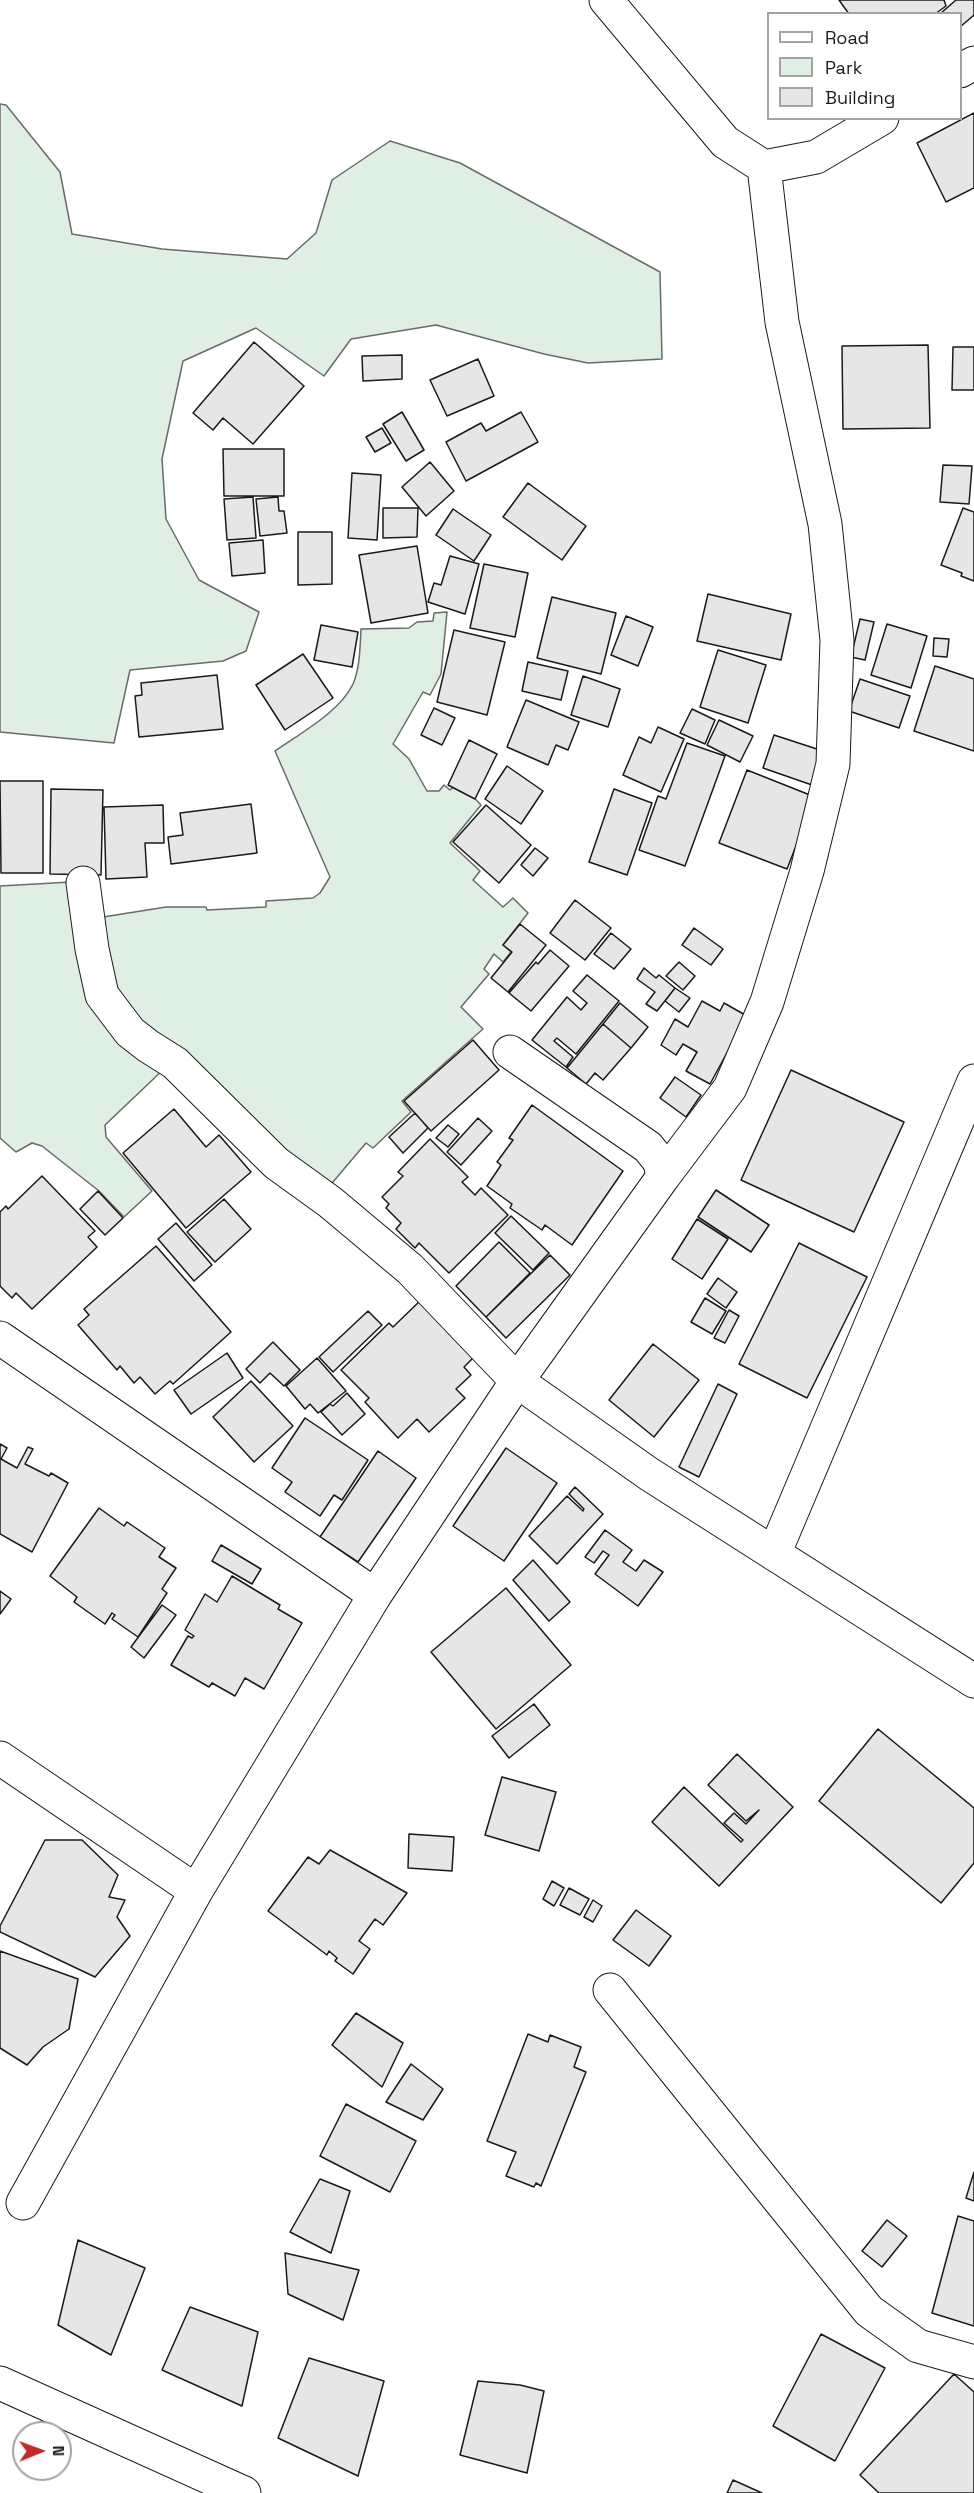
<!DOCTYPE html>
<style>
body{margin:0}
#map{position:relative;width:974px;height:2493px;overflow:hidden;background:#fff;font-family:"Space Grotesk",sans-serif}
canvas{display:block}
.legend{position:absolute;left:767px;top:12px;width:195px;height:108px;box-sizing:border-box;background:#fff;border:2px solid #a3a3a3;margin:0;padding:8px 10px;list-style:none;font-size:18px;color:#1a1a1a}
.legend li{display:flex;align-items:center;gap:12px;height:30px}
.legend b{width:30px;border:2px solid #a3a3a3}
.north{position:absolute;left:12px;top:2421px;width:60px;height:60px;box-sizing:border-box;background:#fff;border:2px solid #a3a3a3;border-radius:50%;rotate:89deg;font-size:16px;font-weight:700;line-height:24px;text-align:center;color:#1a1a1a}
.north::after{content:'';display:block;margin:auto;width:21px;height:27px;background:#c62828;clip-path:polygon(50% 0,100% 100%,50% 72%,0 100%)}
</style>
<div id="map">
<canvas width="974" height="2493"></canvas>
<ul class="legend">
<li><b style="height:8px;background:#fff"></b>Road</li>
<li><b style="height:16px;background:#e0efe3"></b>Park</li>
<li><b style="height:16px;background:#e6e6e6"></b>Building</li>
</ul>
<div class="north">N</div>
</div>
<script>
const context = document.querySelector('canvas').getContext('2d');
context.lineJoin = 'round';
function fillPath(path, color) {
  context.fillStyle = color;
  context.fill(path, 'evenodd');
}
function trace(path, color, width, dash) {
  context.strokeStyle = color;
  context.lineWidth = width;
  context.lineCap = dash ? 'butt' : 'round';
  context.setLineDash(dash || []);
  context.stroke(path);
}
const green = new Path2D(`
 M 0,104 L 6,105 L 60,172 L 72,234 L 162,249 L 287,259 L 316,233 L 332,180 L 390,141 L 460,163 L 660,272 L 662,359 L 588,363 L 544,354 L 436,325 L 351,339 L 324,376 L 256,328 L 183,361 L 162,459 L 166,519 L 199,580 L 259,612 L 246,651 L 223,661 L 130,670 L 114,743 L 0,732 Z
 M 447,612 L 441,674 L 430,695 L 423,692 L 393,744 L 409,759 L 427,791 L 439,791 L 444,785 L 450,790 L 459,782 L 481,805 L 450,843 L 480,871 L 473,880 L 503,907 L 513,898 L 528,913 L 503,945 L 511,952 L 503,962 L 494,954 L 484,969 L 489,974 L 461,1007 L 483,1029 L 402,1101 L 411,1112 L 373,1148 L 366,1143 L 327,1189 L 108,993 L 97,918 L 166,907 L 206,907 L 207,910 L 266,907 L 266,901 L 313,898 L 320,893 L 330,877 L 275,751 C 299,734 340,712 353,684 C 360,668 360,647 361,629 L 409,628 L 417,622 L 433,621 L 434,613 Z
 M 71,882 L 83,951 L 166,1067 L 105,1125 L 106,1137 L 152,1191 L 124,1217 L 99,1191 L 42,1146 L 32,1143 L 16,1152 L 0,1138 L 0,886 Z`);
fillPath(green, '#e0efe3');
trace(green, '#6a6a6a', 1.5);
const building = new Path2D(`
 M 839,0 L 944,0 L 946,6 L 935,14 L 849,14 Z
 M 956,0 L 974,0 L 974,15 L 960,27 L 960,14 L 940,14 Z
 M 974,113 L 974,188 L 946,202 L 917,143 Z
 M 254,342 L 304,386 L 253,444 L 223,418 L 213,430 L 193,413 Z
 M 928,345 L 930,428 L 843,429 L 842,346 Z
 M 953,347 L 974,347 L 974,390 L 952,390 Z
 M 402,355 L 402,379 L 363,381 L 362,356 Z
 M 478,359 L 494,396 L 447,416 L 430,380 Z
 M 402,412 L 424,450 L 406,461 L 383,424 Z
 M 521,412 L 538,442 L 466,481 L 446,442 L 481,423 L 486,431 Z
 M 382,428 L 391,443 L 375,452 L 366,437 Z
 M 223,449 L 284,449 L 284,496 L 224,496 Z
 M 430,462 L 454,491 L 426,516 L 402,487 Z
 M 943,465 L 972,466 L 969,504 L 940,502 Z
 M 352,473 L 381,475 L 377,540 L 348,538 Z
 M 528,483 L 586,526 L 562,560 L 503,517 Z
 M 253,497 L 256,538 L 227,540 L 224,499 Z
 M 278,497 L 279,511 L 284,511 L 287,533 L 260,536 L 256,499 Z
 M 383,508 L 418,508 L 417,537 L 383,538 Z
 M 963,508 L 974,512 L 974,581 L 961,576 L 962,573 L 941,565 Z
 M 453,509 L 491,535 L 474,561 L 436,535 Z
 M 298,532 L 332,532 L 332,584 L 298,585 Z
 M 263,540 L 265,573 L 232,576 L 229,543 Z
 M 417,546 L 428,613 L 371,623 L 359,555 Z
 M 450,556 L 479,564 L 465,614 L 428,602 L 434,583 L 441,585 Z
 M 484,564 L 528,573 L 515,637 L 470,628 Z
 M 708,594 L 791,614 L 781,660 L 697,641 Z
 M 552,597 L 616,613 L 601,674 L 537,658 Z
 M 626,616 L 653,627 L 638,666 L 611,655 Z
 M 860,619 L 874,622 L 865,660 L 851,657 Z
 M 887,624 L 927,636 L 911,688 L 871,675 Z
 M 321,625 L 358,632 L 352,667 L 314,660 Z
 M 454,630 L 505,642 L 487,715 L 437,702 Z
 M 934,638 L 949,639 L 947,657 L 933,656 Z
 M 718,650 L 766,665 L 748,723 L 700,707 Z
 M 303,654 L 333,698 L 285,730 L 256,685 Z
 M 528,662 L 568,671 L 561,700 L 522,691 Z
 M 935,666 L 974,679 L 974,751 L 914,731 Z
 M 217,675 L 223,729 L 139,737 L 135,696 L 142,695 L 141,683 Z
 M 583,676 L 620,689 L 608,727 L 571,715 Z
 M 860,679 L 910,696 L 899,728 L 849,711 Z
 M 526,700 L 579,722 L 568,750 L 556,745 L 548,765 L 507,747 Z
 M 434,708 L 455,718 L 442,745 L 421,735 Z
 M 692,709 L 715,720 L 705,744 L 680,733 Z
 M 719,720 L 753,736 L 740,762 L 707,745 Z
 M 658,727 L 684,739 L 661,792 L 623,775 L 639,737 L 651,743 Z
 M 774,735 L 823,751 L 812,785 L 763,768 Z
 M 469,740 L 497,754 L 475,799 L 448,785 Z
 M 687,743 L 725,756 L 685,866 L 639,850 L 658,796 L 666,799 Z
 M 507,766 L 543,791 L 521,824 L 485,799 Z
 M 747,770 L 815,797 L 787,869 L 719,843 Z
 M 0,781 L 43,781 L 43,873 L 1,873 Z
 M 51,789 L 103,790 L 101,875 L 50,874 Z
 M 614,789 L 652,803 L 627,875 L 589,862 Z
 M 251,804 L 257,853 L 171,864 L 168,837 L 183,835 L 180,813 Z
 M 163,805 L 164,843 L 145,843 L 147,877 L 106,879 L 104,807 Z
 M 486,805 L 531,845 L 499,883 L 453,842 Z
 M 535,848 L 548,858 L 533,876 L 521,865 Z
 M 575,900 L 611,928 L 585,960 L 550,933 Z
 M 520,924 L 546,945 L 508,992 L 491,978 L 512,952 L 503,945 Z
 M 694,928 L 723,949 L 711,965 L 682,945 Z
 M 611,933 L 631,949 L 614,969 L 594,954 Z
 M 550,950 L 569,966 L 531,1011 L 509,993 L 536,962 L 538,964 Z
 M 679,962 L 695,976 L 683,990 L 666,976 Z
 M 644,968 L 656,978 L 659,975 L 675,988 L 657,1011 L 646,1004 L 655,992 L 637,979 Z
 M 587,975 L 619,1001 L 576,1054 L 557,1038 L 554,1041 L 573,1057 L 566,1067 L 532,1040 L 567,997 L 581,1010 L 587,1003 L 573,991 Z
 M 675,988 L 690,998 L 679,1012 L 665,1001 Z
 M 702,1001 L 720,1011 L 724,1003 L 747,1016 L 710,1084 L 686,1071 L 697,1052 L 683,1044 L 676,1055 L 661,1045 L 675,1019 L 688,1027 Z
 M 620,1003 L 648,1027 L 631,1048 L 603,1024 Z
 M 603,1024 L 631,1048 L 603,1080 L 595,1073 L 586,1084 L 567,1068 Z
 M 473,1040 L 499,1070 L 431,1131 L 404,1101 Z
 M 791,1070 L 904,1122 L 854,1232 L 741,1180 Z
 M 675,1077 L 701,1095 L 686,1117 L 660,1098 Z
 M 532,1105 L 623,1171 L 572,1245 L 545,1225 L 542,1230 L 510,1208 L 512,1204 L 487,1186 L 501,1165 L 497,1162 L 513,1140 L 509,1138 Z
 M 174,1109 L 206,1147 L 219,1135 L 251,1172 L 186,1228 L 123,1153 Z
 M 415,1113 L 428,1128 L 403,1153 L 389,1137 Z
 M 478,1118 L 492,1131 L 461,1165 L 447,1152 Z
 M 448,1125 L 459,1134 L 448,1147 L 436,1138 Z
 M 430,1139 L 468,1177 L 462,1182 L 475,1195 L 481,1188 L 508,1215 L 449,1273 L 419,1243 L 415,1248 L 396,1229 L 401,1223 L 386,1208 L 389,1204 L 382,1197 L 403,1176 L 398,1172 Z
 M 42,1176 L 95,1231 L 88,1237 L 97,1247 L 32,1309 L 16,1293 L 12,1298 L 0,1286 L 0,1212 L 6,1206 L 8,1209 Z
 M 716,1190 L 769,1225 L 751,1252 L 698,1217 Z
 M 98,1191 L 123,1218 L 105,1235 L 80,1209 Z
 M 224,1199 L 251,1229 L 215,1262 L 187,1232 Z
 M 511,1216 L 549,1253 L 533,1270 L 495,1233 Z
 M 697,1219 L 728,1239 L 702,1279 L 672,1259 Z
 M 176,1223 L 212,1265 L 194,1281 L 158,1239 Z
 M 499,1242 L 530,1273 L 486,1317 L 456,1286 Z
 M 799,1243 L 867,1277 L 807,1398 L 739,1364 Z
 M 156,1246 L 231,1332 L 173,1384 L 170,1381 L 155,1394 L 140,1377 L 134,1383 L 120,1366 L 117,1370 L 78,1325 L 89,1315 L 84,1309 Z
 M 550,1255 L 570,1275 L 506,1338 L 486,1317 Z
 M 718,1278 L 737,1292 L 726,1308 L 707,1294 Z
 M 423,1298 L 476,1355 L 464,1367 L 471,1375 L 456,1389 L 465,1398 L 429,1432 L 417,1419 L 398,1438 L 365,1402 L 369,1398 L 341,1370 L 389,1323 L 393,1327 Z
 M 705,1298 L 726,1311 L 712,1334 L 691,1322 Z
 M 729,1310 L 739,1316 L 725,1343 L 714,1338 Z
 M 368,1311 L 382,1325 L 333,1372 L 319,1357 Z
 M 273,1342 L 300,1370 L 284,1386 L 270,1373 L 260,1383 L 246,1369 Z
 M 653,1344 L 699,1380 L 654,1437 L 609,1400 Z
 M 227,1353 L 243,1378 L 191,1414 L 174,1390 Z
 M 317,1358 L 346,1391 L 318,1413 L 310,1404 L 305,1409 L 286,1386 Z
 M 251,1381 L 293,1426 L 254,1462 L 213,1417 Z
 M 718,1384 L 737,1394 L 699,1477 L 679,1467 Z
 M 347,1393 L 365,1414 L 342,1435 L 321,1412 L 330,1404 L 333,1406 Z
 M 305,1418 L 368,1460 L 342,1500 L 334,1495 L 320,1516 L 285,1492 L 292,1482 L 272,1468 Z
 M 0,1444 L 7,1448 L 1,1459 L 17,1468 L 28,1447 L 33,1449 L 25,1464 L 49,1476 L 51,1473 L 68,1483 L 32,1552 L 0,1534 Z
 M 506,1448 L 557,1483 L 504,1561 L 453,1526 Z
 M 378,1451 L 416,1478 L 358,1562 L 320,1537 Z
 M 575,1487 L 603,1514 L 557,1564 L 529,1536 L 567,1496 L 583,1511 L 584,1509 L 569,1494 Z
 M 99,1508 L 124,1526 L 127,1522 L 165,1548 L 159,1557 L 176,1568 L 162,1589 L 167,1593 L 138,1637 L 112,1619 L 115,1615 L 112,1613 L 105,1624 L 74,1602 L 77,1597 L 50,1576 Z
 M 605,1530 L 632,1550 L 623,1562 L 636,1571 L 644,1560 L 663,1572 L 638,1606 L 595,1574 L 609,1555 L 603,1551 L 594,1563 L 585,1557 Z
 M 221,1545 L 261,1569 L 252,1584 L 212,1561 Z
 M 533,1560 L 570,1602 L 549,1621 L 513,1580 Z
 M 232,1576 L 280,1605 L 278,1609 L 302,1623 L 264,1689 L 245,1678 L 235,1696 L 212,1683 L 209,1687 L 171,1665 L 188,1636 L 192,1638 L 194,1636 L 185,1630 L 205,1594 L 217,1602 Z
 M 506,1588 L 571,1665 L 496,1729 L 431,1652 Z
 M 0,1591 L 11,1599 L 0,1614 Z
 M 162,1605 L 176,1615 L 144,1658 L 131,1647 Z
 M 534,1704 L 550,1725 L 509,1758 L 492,1736 Z
 M 878,1729 L 974,1808 L 974,1863 L 941,1903 L 819,1801 Z
 M 737,1754 L 793,1807 L 719,1886 L 652,1822 L 684,1787 L 741,1842 L 743,1840 L 724,1823 L 734,1813 L 746,1824 L 759,1810 L 746,1821 L 708,1785 Z
 M 502,1777 L 556,1792 L 539,1851 L 485,1835 Z
 M 409,1834 L 454,1837 L 452,1871 L 408,1868 Z
 M 45,1840 L 82,1840 L 118,1875 L 109,1897 L 125,1900 L 117,1917 L 130,1936 L 95,1977 L 0,1932 L 0,1926 Z
 M 330,1850 L 407,1893 L 383,1925 L 375,1919 L 359,1941 L 370,1949 L 353,1974 L 335,1961 L 337,1958 L 329,1951 L 327,1955 L 268,1911 L 308,1857 L 319,1864 Z
 M 552,1881 L 564,1888 L 554,1906 L 543,1899 Z
 M 569,1888 L 589,1899 L 580,1915 L 560,1905 Z
 M 593,1900 L 602,1906 L 593,1922 L 584,1917 Z
 M 636,1910 L 671,1936 L 649,1966 L 613,1940 Z
 M 0,1951 L 78,1979 L 69,2029 L 43,2047 L 27,2065 L 0,2048 Z
 M 356,2013 L 403,2043 L 382,2087 L 332,2045 Z
 M 528,2034 L 548,2042 L 550,2035 L 581,2047 L 574,2067 L 586,2072 L 541,2186 L 536,2183 L 534,2187 L 506,2176 L 516,2152 L 487,2141 Z
 M 411,2064 L 443,2089 L 423,2120 L 386,2102 Z
 M 346,2104 L 416,2141 L 390,2192 L 320,2156 Z
 M 974,2172 L 974,2201 L 966,2198 Z
 M 320,2179 L 350,2191 L 331,2253 L 290,2232 Z
 M 958,2216 L 974,2221 L 974,2326 L 932,2313 Z
 M 887,2220 L 907,2236 L 882,2267 L 862,2251 Z
 M 78,2240 L 145,2268 L 111,2355 L 58,2325 Z
 M 285,2253 L 359,2270 L 343,2320 L 288,2294 Z
 M 190,2307 L 258,2332 L 242,2406 L 162,2370 Z
 M 821,2334 L 885,2368 L 835,2461 L 773,2426 Z
 M 309,2358 L 384,2381 L 358,2476 L 278,2438 Z
 M 954,2374 L 974,2392 L 974,2493 L 879,2493 L 860,2475 Z
 M 478,2381 L 520,2385 L 544,2391 L 527,2473 L 460,2455 Z
 M 733,2480 L 762,2493 L 727,2493 Z`);
fillPath(building, '#e6e6e6');
trace(building, '#1a1a1a', 1.5);
const minor = new Path2D(`
 M 606,0 L 725,142 L 764,167 L 816,157 L 882,118
 M 960,71 L 974,63
 M 83,883 L 92,949 L 102,995 L 130,1032 L 148,1046 L 175,1063 L 276,1163 L 330,1202 L 410,1269 L 517,1381 L 649,1474 L 974,1681
 M 663,1177 L 730,1088 L 767,1002 L 807,871 L 833,764 L 837,640 L 825,524 L 782,322 L 764,167
 M 0,1338 L 375,1595
 M 774,1554 L 974,1081
 M 0,1758 L 196,1891
 M 610,1990 L 869,2311 L 918,2346 L 974,2362
 M 23,2203 L 196,1891 L 375,1595 L 517,1381 L 663,1177 L 660,1162 L 648,1147 L 510,1052
 M 0,2383 L 244,2493`);
trace(minor, '#1a1a1a', 35);
trace(minor, '#fff', 33);
</script>
